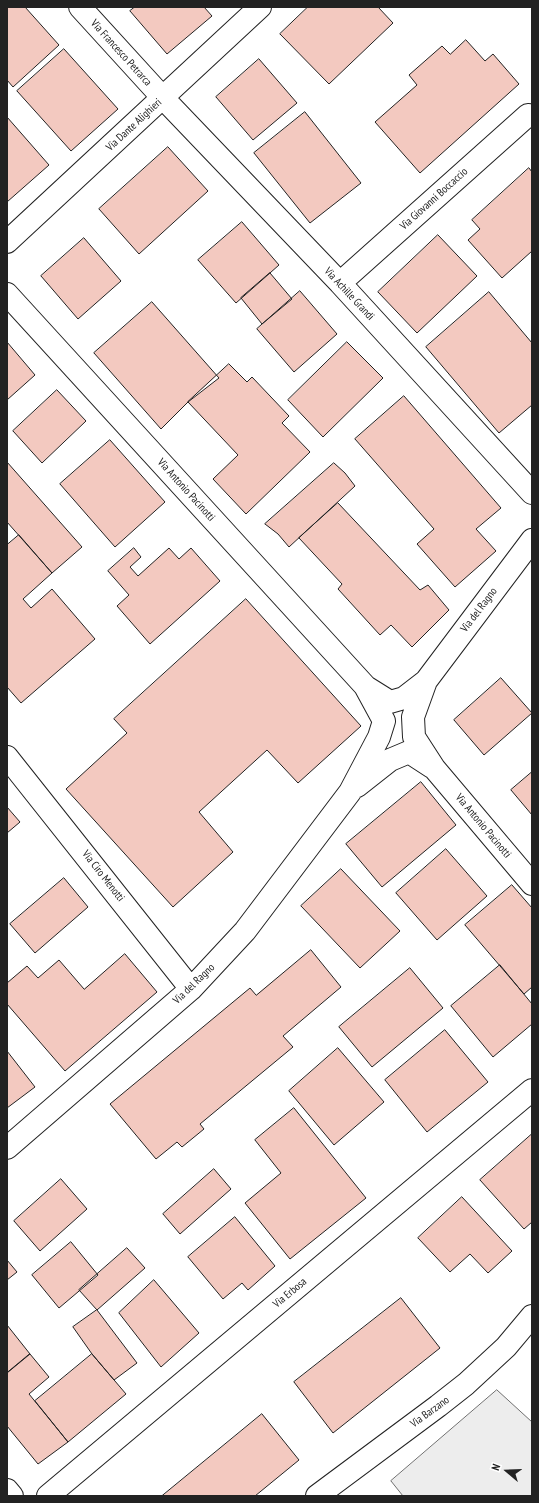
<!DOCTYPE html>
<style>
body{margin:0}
#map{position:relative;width:539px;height:1503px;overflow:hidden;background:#fff;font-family:"PT Sans Narrow",sans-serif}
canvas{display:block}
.frame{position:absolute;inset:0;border:8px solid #222;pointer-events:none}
.north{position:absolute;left:487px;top:1451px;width:40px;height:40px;-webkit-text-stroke:3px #fff;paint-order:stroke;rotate:289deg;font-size:11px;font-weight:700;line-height:16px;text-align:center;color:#222}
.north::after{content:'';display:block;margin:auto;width:14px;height:18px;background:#222;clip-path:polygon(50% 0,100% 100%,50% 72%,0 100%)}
</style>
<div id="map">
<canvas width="539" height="1503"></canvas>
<div class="frame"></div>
<div class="north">N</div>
</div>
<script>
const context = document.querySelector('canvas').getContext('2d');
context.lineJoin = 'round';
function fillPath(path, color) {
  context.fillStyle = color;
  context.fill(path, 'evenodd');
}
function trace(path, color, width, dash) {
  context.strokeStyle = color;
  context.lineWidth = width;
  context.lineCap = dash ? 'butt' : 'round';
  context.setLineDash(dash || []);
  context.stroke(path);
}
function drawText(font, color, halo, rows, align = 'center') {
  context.font = font + ' "PT Sans Narrow",sans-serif';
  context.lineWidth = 3;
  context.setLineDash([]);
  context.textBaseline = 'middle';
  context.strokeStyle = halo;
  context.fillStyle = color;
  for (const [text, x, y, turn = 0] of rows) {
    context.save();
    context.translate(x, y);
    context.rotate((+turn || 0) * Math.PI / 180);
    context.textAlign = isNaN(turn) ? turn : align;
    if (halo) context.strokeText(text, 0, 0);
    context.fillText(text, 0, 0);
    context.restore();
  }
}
const parking = new Path2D(`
 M 497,1390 L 532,1422 L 532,1496 L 403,1496 L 391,1481 Z`);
fillPath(parking, '#ededed');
trace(parking, '#6f6f6f', 1);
const building = new Path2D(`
 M 7,7 L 25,7 L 59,45 L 13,87 L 7,80 Z
 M 135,7 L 204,7 L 212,16 L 167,54 L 130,11 Z
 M 308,7 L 378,7 L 393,23 L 329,84 L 280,34 Z
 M 466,40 L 485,61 L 493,54 L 519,84 L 420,173 L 375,122 L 417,85 L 409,75 L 442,46 L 450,54 Z
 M 64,49 L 118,109 L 71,151 L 17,91 Z
 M 259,59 L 297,103 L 253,140 L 216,97 Z
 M 305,112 L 361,183 L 310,223 L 254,153 Z
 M 7,117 L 49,165 L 7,202 Z
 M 168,147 L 208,191 L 139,254 L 99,209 Z
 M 529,168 L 532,172 L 532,251 L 502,278 L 468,240 L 480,229 L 472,220 Z
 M 242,222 L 279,265 L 236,303 L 198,260 Z
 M 438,235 L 477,276 L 417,333 L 378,292 Z
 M 84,238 L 121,281 L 78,319 L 41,276 Z
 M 270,273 L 292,299 L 262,324 L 241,298 Z
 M 300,291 L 337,334 L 294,372 L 257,329 Z
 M 489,292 L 532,343 L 532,405 L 499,433 L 426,347 Z
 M 152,302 L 219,378 L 188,402 L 161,429 L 94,353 Z
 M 7,342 L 35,375 L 7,400 Z
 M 347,342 L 383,378 L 323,437 L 288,400 Z
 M 229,364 L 247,382 L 252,377 L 289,416 L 282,423 L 310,452 L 246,514 L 213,479 L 238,455 L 188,402 Z
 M 57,390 L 86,421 L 42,463 L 13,431 Z
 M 404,396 L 501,508 L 476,529 L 496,551 L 455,587 L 417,544 L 434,529 L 355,439 Z
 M 110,440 L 165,502 L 115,547 L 60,484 Z
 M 7,462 L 82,547 L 52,573 L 7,522 Z
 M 334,463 L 345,473 L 355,486 L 289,547 L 278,534 L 265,524 Z
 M 338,503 L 420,590 L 428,585 L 449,610 L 412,647 L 391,625 L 380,635 L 338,589 L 342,584 L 299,538 Z
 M 19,535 L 52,573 L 23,599 L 31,608 L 52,589 L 95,639 L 21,703 L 7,687 L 7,545 Z
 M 134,548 L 141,557 L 130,567 L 138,576 L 169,548 L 179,559 L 191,548 L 220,581 L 150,644 L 117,606 L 129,595 L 108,571 Z
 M 246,599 L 361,726 L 298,783 L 267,750 L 199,812 L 233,852 L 173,907 L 66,789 L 127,733 L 114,719 Z
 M 501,678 L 532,713 L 484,755 L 454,720 Z
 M 532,772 L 532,815 L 511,790 Z
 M 421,782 L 456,825 L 382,887 L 346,844 Z
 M 7,807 L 20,822 L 7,833 Z
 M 446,849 L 487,896 L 437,940 L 396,893 Z
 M 341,869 L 400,931 L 360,968 L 301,906 Z
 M 64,878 L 88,907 L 35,953 L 10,924 Z
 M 512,885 L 532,908 L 532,987 L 524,994 L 465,925 Z
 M 311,950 L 341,987 L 283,1036 L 293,1047 L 200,1124 L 204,1129 L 182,1147 L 177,1142 L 156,1159 L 110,1104 L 250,988 L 256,995 Z
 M 125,954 L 157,992 L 65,1071 L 7,1004 L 7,983 L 27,966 L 38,978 L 59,960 L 84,989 Z
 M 500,965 L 532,1004 L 532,1024 L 493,1057 L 451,1006 Z
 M 410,968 L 443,1008 L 372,1067 L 339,1027 Z
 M 445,1030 L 488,1082 L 427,1132 L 385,1080 Z
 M 338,1048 L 384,1102 L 334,1145 L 289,1091 Z
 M 7,1051 L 35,1087 L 7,1108 Z
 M 294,1108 L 366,1198 L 290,1259 L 245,1203 L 281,1173 L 255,1140 Z
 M 532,1134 L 532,1222 L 524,1229 L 480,1180 Z
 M 214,1169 L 231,1189 L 180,1234 L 163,1214 Z
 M 61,1179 L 87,1209 L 40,1251 L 14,1221 Z
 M 462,1197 L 512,1251 L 488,1273 L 470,1254 L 450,1272 L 418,1238 Z
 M 235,1217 L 275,1266 L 248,1290 L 242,1283 L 223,1299 L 188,1257 Z
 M 71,1242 L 98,1275 L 59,1308 L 32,1275 Z
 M 127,1248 L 145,1268 L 97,1310 L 79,1290 Z
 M 7,1260 L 17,1272 L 7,1280 Z
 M 154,1280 L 199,1333 L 161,1367 L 119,1313 Z
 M 401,1298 L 440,1348 L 333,1433 L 294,1382 Z
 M 97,1310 L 137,1363 L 114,1380 L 92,1354 L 73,1327 Z
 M 7,1325 L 30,1354 L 7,1373 Z
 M 30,1354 L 49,1377 L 29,1394 L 68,1442 L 38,1464 L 7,1426 L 7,1373 Z
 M 92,1354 L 126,1394 L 68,1442 L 35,1401 Z
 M 262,1414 L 299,1460 L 255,1496 L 162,1496 Z`);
fillPath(building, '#f3c9c0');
trace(building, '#222', 1);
const minor = new Path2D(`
 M 80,7 L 163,98 L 340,283 L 532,493
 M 7,242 L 260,7
 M 340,283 L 528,115
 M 7,294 L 365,686 L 384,721 L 379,737 L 350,792 L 245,931 L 191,989 L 7,1148
 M 426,681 L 413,717 L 414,737 L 434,768 L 532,884
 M 366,687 L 390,702 L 404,698 L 426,681 L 532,540
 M 7,757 L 191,989
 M 357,786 L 390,760 L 409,752 L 432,767
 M 7,1490 L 12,1496
 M 48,1496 L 532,1090
 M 317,1496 L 438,1406 L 466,1384 L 506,1347 L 532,1316`);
trace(minor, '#222', 24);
trace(minor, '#fff', 22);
drawText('11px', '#222', '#fff', [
 ["Via Francesco Petrarca",121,53,48],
 ["Via Dante Alighieri",134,125,-43],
 ["Via Giovanni Boccaccio",434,199,-42],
 ["Via Achille Grandi",349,294,47],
 ["Via Antonio Pacinotti",186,490,48],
 ["Via del Ragno",479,610,-53],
 ["Via Antonio Pacinotti",483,826,50],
 ["Via Ciro Menotti",103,876,52],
 ["Via del Ragno",194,984,-44],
 ["Via Erbosa",290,1293,-40],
 ["Via Barzano",430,1412,-36]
]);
</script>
